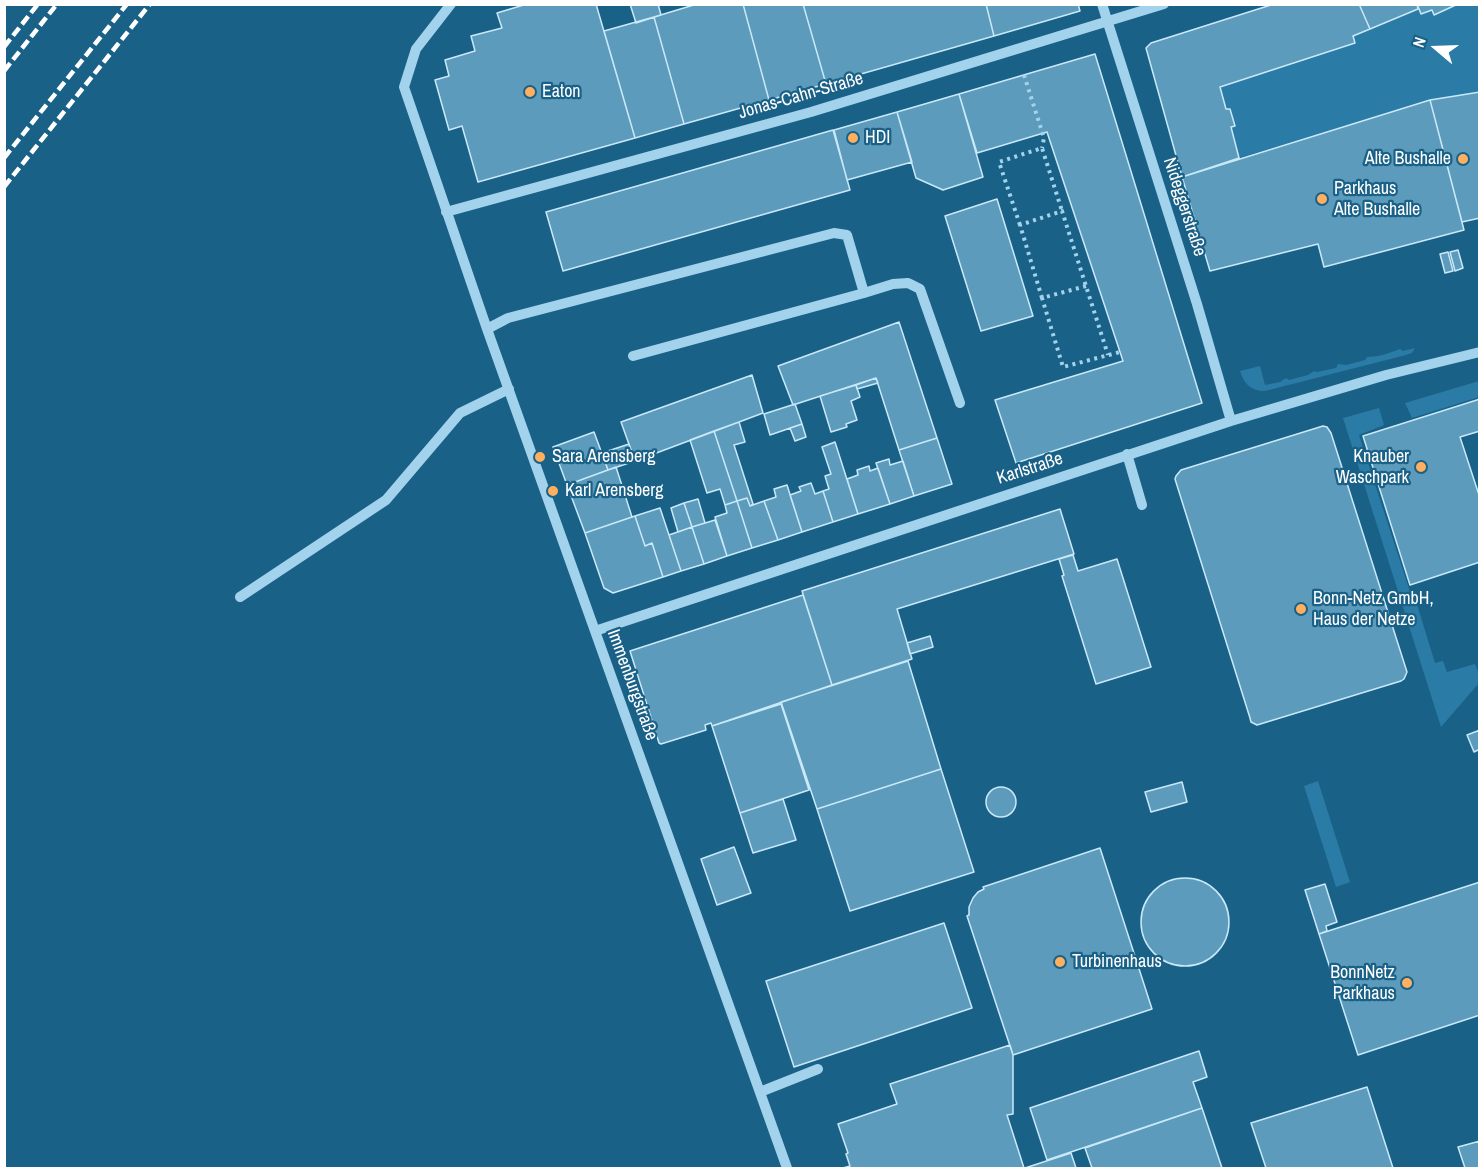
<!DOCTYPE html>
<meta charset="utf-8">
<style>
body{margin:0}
#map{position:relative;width:1484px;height:1173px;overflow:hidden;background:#1a6188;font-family:"Archivo Narrow",sans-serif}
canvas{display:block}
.frame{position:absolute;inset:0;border:6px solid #fff;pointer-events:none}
.north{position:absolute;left:1406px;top:18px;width:60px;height:60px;-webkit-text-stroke:4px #1a6188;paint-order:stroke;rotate:289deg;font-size:16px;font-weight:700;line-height:24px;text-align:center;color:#fff}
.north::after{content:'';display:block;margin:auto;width:21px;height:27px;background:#fff;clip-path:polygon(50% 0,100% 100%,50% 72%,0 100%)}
</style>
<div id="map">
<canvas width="1484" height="1173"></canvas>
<div class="frame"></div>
<div class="north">N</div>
</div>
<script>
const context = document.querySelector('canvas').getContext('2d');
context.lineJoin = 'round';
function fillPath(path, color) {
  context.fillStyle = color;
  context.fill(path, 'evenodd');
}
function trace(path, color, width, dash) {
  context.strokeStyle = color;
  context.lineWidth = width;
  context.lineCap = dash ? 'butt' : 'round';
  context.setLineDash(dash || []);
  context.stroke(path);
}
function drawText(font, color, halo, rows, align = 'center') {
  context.font = font + ' "Archivo Narrow",sans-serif';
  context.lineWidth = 4.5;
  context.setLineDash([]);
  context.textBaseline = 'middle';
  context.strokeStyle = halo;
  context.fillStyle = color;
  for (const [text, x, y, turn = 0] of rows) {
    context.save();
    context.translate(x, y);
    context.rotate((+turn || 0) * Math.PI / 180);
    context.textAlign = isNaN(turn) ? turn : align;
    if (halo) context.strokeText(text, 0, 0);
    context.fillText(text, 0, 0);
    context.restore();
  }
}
fillPath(new Path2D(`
 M 1458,5 L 1479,5 L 1479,92 L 1430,100 L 1239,158 L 1231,127 L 1234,126 L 1230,109 L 1226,109 L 1220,87 L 1418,9 L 1421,14 L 1432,10 L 1434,15 Z
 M 1415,348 L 1412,353 L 1406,355 L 1265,391 C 1251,391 1244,384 1240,371 L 1260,366 L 1265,385 L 1280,382 L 1286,378 L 1289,380 L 1308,375 L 1314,371 L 1317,372 L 1336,368 L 1338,364 L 1346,365 L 1365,360 L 1367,357 C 1380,357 1389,353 1400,349 L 1403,351 Z
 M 1479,381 L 1479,397 L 1412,418 L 1405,403 Z
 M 1379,408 L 1384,425 L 1359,435 L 1412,598 L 1415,598 L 1435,663 L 1443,661 L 1447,672 L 1475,664 L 1479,674 L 1479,683 L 1441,727 L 1343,418 Z
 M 1318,781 L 1350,882 L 1336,887 L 1304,786 Z`), '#2a7ba5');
const building = new Path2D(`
 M 527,4 L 596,4 L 635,138 L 478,182 L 462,126 L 449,130 L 435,80 L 449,76 L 445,60 L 475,51 L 471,36 L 502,28 L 497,13 Z
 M 630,4 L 658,4 L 661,15 L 636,23 Z
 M 697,4 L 743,4 L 769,100 L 684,124 L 654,17 Z
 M 743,4 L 803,4 L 826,84 L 769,100 Z
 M 803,4 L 986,4 L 994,36 L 826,84 Z
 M 986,4 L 1078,4 L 1080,11 L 994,36 Z
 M 1274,4 L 1359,4 L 1370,29 L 1353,36 L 1355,43 L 1220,87 L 1226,109 L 1230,109 L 1235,126 L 1231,127 L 1239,158 L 1182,177 L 1146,48 L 1151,43 Z
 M 1359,4 L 1417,4 L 1418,9 L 1370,29 Z
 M 1417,4 L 1458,4 L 1434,15 L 1432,10 L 1421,14 Z
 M 654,17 L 684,124 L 635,138 L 604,31 Z
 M 1095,54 L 1202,403 L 1016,463 L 995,400 L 1123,361 L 1047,132 L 977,153 L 959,94 Z
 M 1480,92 L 1480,218 L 1462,222 L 1430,100 Z
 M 959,94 L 983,177 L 943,190 L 916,178 L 897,112 Z
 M 1430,100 L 1464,230 L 1324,267 L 1318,244 L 1210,271 L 1182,177 Z
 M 897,112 L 912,162 L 847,180 L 834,130 Z
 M 833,130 L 850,190 L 563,271 L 546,212 Z
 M 997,199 L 1033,316 L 981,331 L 945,216 Z
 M 1458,250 L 1463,268 L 1455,271 L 1450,252 Z
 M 1448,252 L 1453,271 L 1445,273 L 1440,254 Z
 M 899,322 L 937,438 L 899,450 L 876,378 L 793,405 L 778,366 Z
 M 752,375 L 763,413 L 635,461 L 621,422 Z
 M 876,378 L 878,383 L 857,389 L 856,385 Z
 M 856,385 L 860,397 L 851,401 L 857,420 L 846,424 L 847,427 L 831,432 L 820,396 Z
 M 1480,399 L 1480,431 L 1460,437 L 1480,498 L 1480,562 L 1410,585 L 1363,436 Z
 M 795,404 L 802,424 L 770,435 L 764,414 Z
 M 739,422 L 745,442 L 734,445 L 753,504 L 750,506 L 747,498 L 737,501 L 714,431 Z
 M 802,424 L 806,437 L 795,441 L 790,428 Z
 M 1323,426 L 1327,427 L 1331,433 L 1407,672 L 1404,679 L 1401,681 L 1257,725 L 1251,722 L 1250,718 L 1175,479 L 1176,476 L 1181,470 Z
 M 714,431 L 737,501 L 725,505 L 720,489 L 707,493 L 690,440 Z
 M 594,432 L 608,470 L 567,485 L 553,447 Z
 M 937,438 L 952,484 L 914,496 L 899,450 Z
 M 835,442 L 858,514 L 833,522 L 823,491 L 829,489 L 825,476 L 831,474 L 822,447 Z
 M 629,444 L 635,461 L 608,470 L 602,453 Z
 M 889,459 L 890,465 L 903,461 L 914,496 L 890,504 L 876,463 Z
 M 869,466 L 870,471 L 878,468 L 890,504 L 858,514 L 847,479 L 858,475 L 857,470 Z
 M 616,467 L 632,517 L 585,533 L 567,485 Z
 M 811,483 L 815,494 L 823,491 L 833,522 L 802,532 L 790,495 L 801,491 L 799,487 Z
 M 787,485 L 802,532 L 778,540 L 764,501 L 776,497 L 774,489 Z
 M 747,498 L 750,506 L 764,501 L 778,540 L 752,548 L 737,501 Z
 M 698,499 L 705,523 L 692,527 L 684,503 Z
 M 737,501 L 752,548 L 727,556 L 715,517 L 727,513 L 725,505 Z
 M 684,503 L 692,527 L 678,532 L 671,508 Z
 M 660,508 L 681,571 L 663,577 L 652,543 L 645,546 L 635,516 Z
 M 1060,509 L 1074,554 L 897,609 L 912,659 L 832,685 L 802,591 Z
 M 635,516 L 645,546 L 652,543 L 663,577 L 613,593 L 604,588 L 585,533 Z
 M 715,520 L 727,556 L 704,564 L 692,527 Z
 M 692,527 L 704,564 L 681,571 L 669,535 Z
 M 1073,555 L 1078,571 L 1117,559 L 1151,667 L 1096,684 L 1062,576 L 1064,575 L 1059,559 Z
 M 803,595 L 832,685 L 712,726 L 711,723 L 705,725 L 706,730 L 661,744 L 659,743 L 630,651 Z
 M 930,636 L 933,647 L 910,654 L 907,643 Z
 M 908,661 L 941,769 L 817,809 L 781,702 Z
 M 781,704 L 809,790 L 740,813 L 712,726 Z
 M 1480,730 L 1480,749 L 1474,752 L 1467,735 Z
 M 941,769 L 974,872 L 850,911 L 817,809 Z
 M 1182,782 L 1187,802 L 1151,812 L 1145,792 Z
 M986 802a15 15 0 1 1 30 0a15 15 0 1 1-30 0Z
 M 783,799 L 796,840 L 753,853 L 740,813 Z
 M 734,847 L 751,893 L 717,905 L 701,859 Z
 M 1100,848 L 1152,1009 L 1013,1055 L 967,916 L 969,915 L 969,907 L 973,898 L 978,892 L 984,889 L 983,887 Z
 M1141 922a44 44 0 1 1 88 0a44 44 0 1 1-88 0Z
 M 1480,882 L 1480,1015 L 1358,1055 L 1319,934 Z
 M 1325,884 L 1337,922 L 1326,926 L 1327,931 L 1319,934 L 1305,890 Z
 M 944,923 L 972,1008 L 794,1067 L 766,981 Z
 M 1010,1045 L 1013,1055 L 1013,1114 L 1007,1115 L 1024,1168 L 843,1168 L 850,1166 L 846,1154 L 848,1153 L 838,1124 L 897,1104 L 890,1084 Z
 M 1199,1051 L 1207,1077 L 1193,1082 L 1202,1108 L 1047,1160 L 1030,1108 Z
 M 1367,1087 L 1393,1168 L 1266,1168 L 1251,1123 Z
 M 1202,1108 L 1222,1168 L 1092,1168 L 1085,1148 Z
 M 1480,1141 L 1480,1168 L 1465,1168 L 1458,1147 Z
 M 1071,1153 L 1076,1168 L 1025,1168 Z`);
fillPath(building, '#5c9bbb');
trace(building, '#c9e9f9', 1.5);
trace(new Path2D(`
 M 1024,75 L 1044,138 L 1042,148
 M 1020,225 L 999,162 L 1042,148 L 1062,211
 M 1086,286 L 1042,298 L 1063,367 L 1120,352
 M 1042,298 L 1020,225 L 1062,211 L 1108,355`), '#a3d3ec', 4, [3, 4.5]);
trace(new Path2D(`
 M 451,4 L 416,49 L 404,87 L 487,329 L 787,1168
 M 1102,4 L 1197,304 L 1231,421
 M 446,212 L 811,112 L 1164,4
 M 487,329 L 508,318 L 834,233 L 847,235 L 864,293 L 893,284 L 908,283 L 920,289 L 960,403
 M 633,356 L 864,293
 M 1127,454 L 1142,505
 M 240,597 L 386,500 L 460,413 L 509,389
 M 595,631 L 1231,421 L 1386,375 L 1480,352
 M 760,1092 L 818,1069`), '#a3d3ec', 10);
trace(new Path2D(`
 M 4,47 L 38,4
 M 4,71 L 57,4
 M 4,158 L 127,4
 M 4,187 L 150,4`), '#fff', 4.5, [10, 4.5]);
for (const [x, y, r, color] of [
 [530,92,6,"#feb060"],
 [853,138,6,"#feb060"],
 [1463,159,6,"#feb060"],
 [1322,199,6,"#feb060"],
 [540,457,6,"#feb060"],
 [1421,467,6,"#feb060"],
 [553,491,6,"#feb060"],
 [1301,609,6,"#feb060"],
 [1060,962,6,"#feb060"],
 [1407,983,6,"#feb060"]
]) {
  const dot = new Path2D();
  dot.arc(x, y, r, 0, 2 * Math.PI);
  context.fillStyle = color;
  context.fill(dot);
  trace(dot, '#1a6188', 2);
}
drawText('18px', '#fff', '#1a6188', [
 ["Eaton",542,92],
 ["HDI",865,138],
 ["Alte Bushalle",1451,159,"right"],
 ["Parkhaus",1334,189],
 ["Alte Bushalle",1334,210],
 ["Sara Arensberg",552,457],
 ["Knauber",1409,457,"right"],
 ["Waschpark",1409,478,"right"],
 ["Karl Arensberg",565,491],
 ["Bonn-Netz GmbH,",1313,599],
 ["Haus der Netze",1313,620],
 ["Turbinenhaus",1072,962],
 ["BonnNetz",1395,973,"right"],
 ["Parkhaus",1395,994,"right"]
], 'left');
drawText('18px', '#fff', '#1a6188', [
 ["Jonas-Cahn-Straße",801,96,-16],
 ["Nideggerstraße",1184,207,72],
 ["Karlstraße",1030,469,-18],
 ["Immenburgstraße",632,685,70]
]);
</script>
